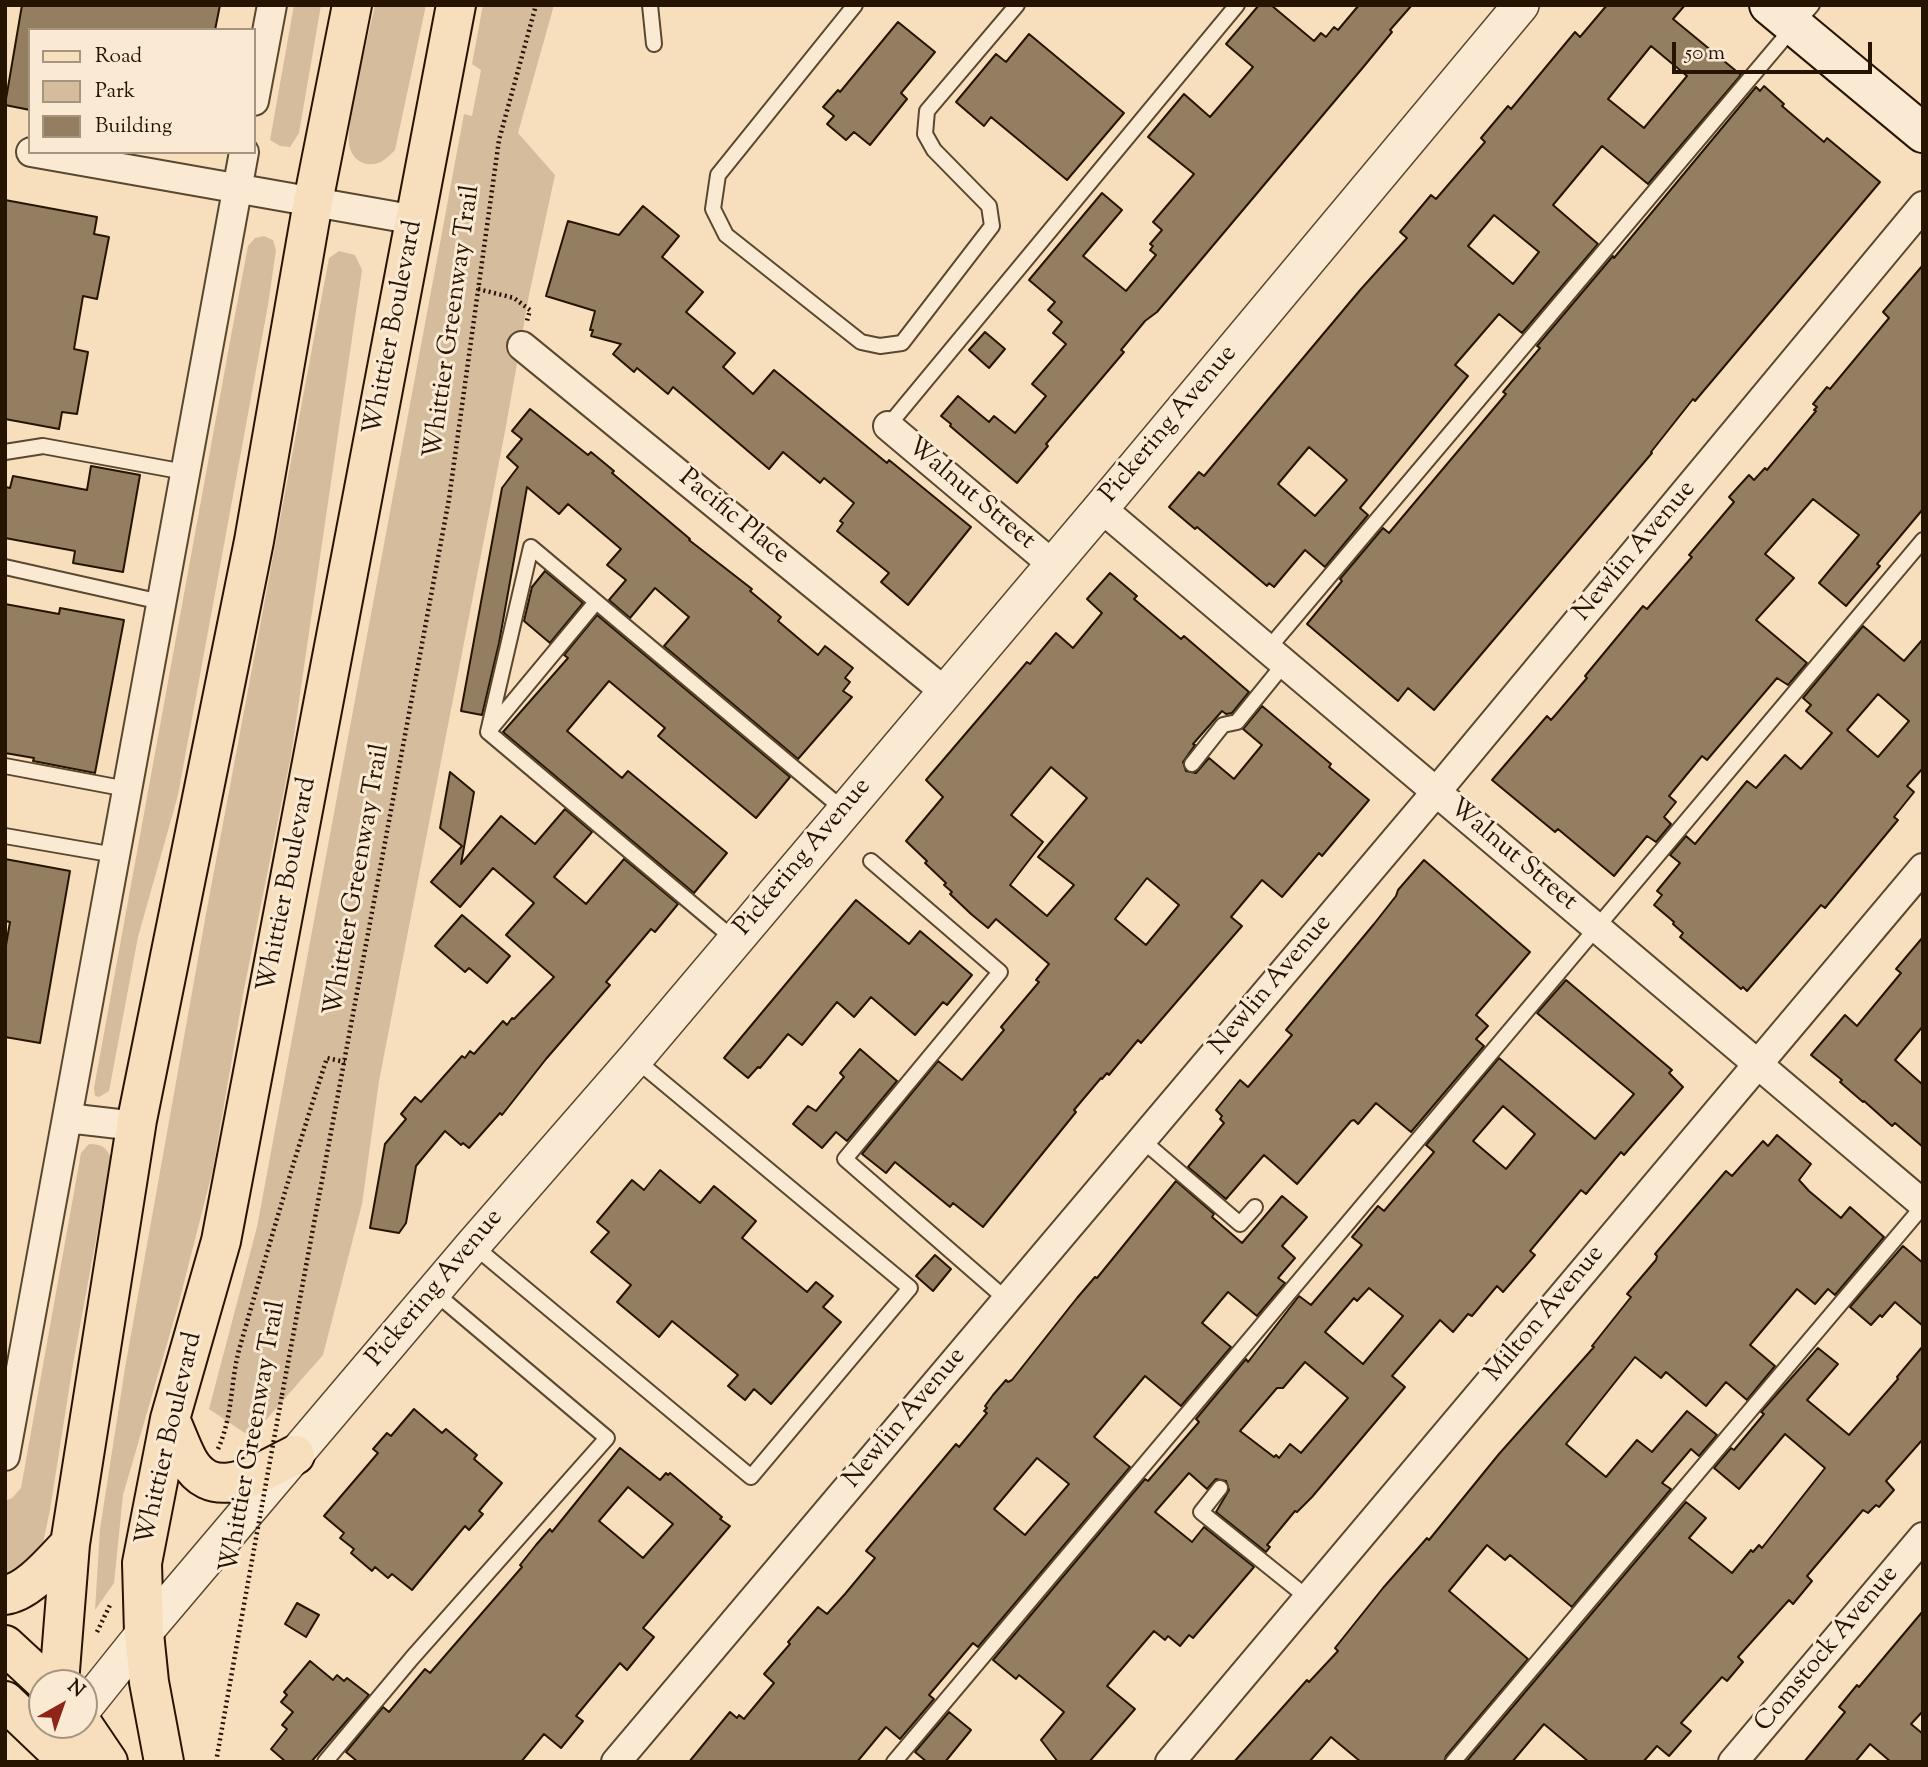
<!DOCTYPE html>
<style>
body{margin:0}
#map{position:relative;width:1928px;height:1767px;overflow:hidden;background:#f7dfbd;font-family:"Sorts Mill Goudy",serif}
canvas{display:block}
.frame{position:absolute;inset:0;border:7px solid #271400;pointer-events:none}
.legend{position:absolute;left:28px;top:28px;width:228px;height:126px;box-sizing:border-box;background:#faead4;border:2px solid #a6947f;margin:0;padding:9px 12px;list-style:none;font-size:21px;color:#271400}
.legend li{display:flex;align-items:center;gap:14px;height:35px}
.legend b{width:35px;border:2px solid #a6947f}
.north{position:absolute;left:28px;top:1669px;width:70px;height:70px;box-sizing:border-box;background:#faead4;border:2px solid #a6947f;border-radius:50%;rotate:40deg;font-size:19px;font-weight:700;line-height:28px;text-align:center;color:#271400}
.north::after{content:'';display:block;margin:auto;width:24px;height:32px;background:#8f2418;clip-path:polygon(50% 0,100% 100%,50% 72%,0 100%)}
.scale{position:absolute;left:1672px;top:42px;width:200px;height:32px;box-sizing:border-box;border:4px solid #271400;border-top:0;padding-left:9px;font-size:21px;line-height:24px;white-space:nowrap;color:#271400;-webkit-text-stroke:5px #faead4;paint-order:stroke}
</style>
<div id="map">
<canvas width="1928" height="1767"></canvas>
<div class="frame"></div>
<ul class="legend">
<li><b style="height:9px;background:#f7dfbd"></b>Road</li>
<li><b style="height:19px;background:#d4bc9d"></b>Park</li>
<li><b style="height:19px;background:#937e62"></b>Building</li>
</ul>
<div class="north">N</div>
<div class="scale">50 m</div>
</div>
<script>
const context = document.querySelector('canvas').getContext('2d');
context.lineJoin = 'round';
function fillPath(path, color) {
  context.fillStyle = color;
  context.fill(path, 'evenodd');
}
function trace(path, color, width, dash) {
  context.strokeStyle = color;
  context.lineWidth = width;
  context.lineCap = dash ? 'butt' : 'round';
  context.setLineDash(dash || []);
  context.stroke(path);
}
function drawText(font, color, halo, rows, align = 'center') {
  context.font = font + ' "Sorts Mill Goudy",serif';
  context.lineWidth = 6;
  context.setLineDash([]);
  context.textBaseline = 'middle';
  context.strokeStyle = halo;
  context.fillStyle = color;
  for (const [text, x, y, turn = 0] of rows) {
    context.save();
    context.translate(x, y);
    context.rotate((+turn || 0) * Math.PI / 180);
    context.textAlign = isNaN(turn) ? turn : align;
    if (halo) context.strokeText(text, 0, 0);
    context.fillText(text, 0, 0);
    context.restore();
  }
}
fillPath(new Path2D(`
 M 294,5 L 321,5 L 299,133 L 290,147 L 280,146 L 270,140 Z
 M 375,5 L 426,5 L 395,150 C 387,158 380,166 367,164 C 360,163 354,158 351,151 C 341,132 370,31 375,5 Z
 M 483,5 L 554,5 L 518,133 L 555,175 L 529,295 L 506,426 L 379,1081 L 362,1204 L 323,1355 L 251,1437 L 209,1409 L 257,1227 L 464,114 L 472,116 L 481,70 L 472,64 Z
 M 264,236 L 273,240 L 276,250 L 268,305 L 178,795 L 138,937 L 109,1091 L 99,1097 L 95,1096 L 94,1088 L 231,336 L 248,246 L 255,238 Z
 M 339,251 L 355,255 L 362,270 L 291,756 L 244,989 L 213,1169 L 178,1306 L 123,1495 L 114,1583 L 95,1610 L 100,1529 L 125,1368 L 206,914 L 329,258 Z
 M 89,1144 C 102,1144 106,1147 111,1158 L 73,1364 L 50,1510 L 41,1552 L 5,1579 L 5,1501 L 12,1498 L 21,1488 L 81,1153 Z`), '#d4bc9d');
const building = new Path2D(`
 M 22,5 L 220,5 L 215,30 L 30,30 L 30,110 L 5,105 Z
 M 1259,5 L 1271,5 L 1314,41 L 1321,33 L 1326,37 L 1334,27 L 1338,30 L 1359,5 L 1412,5 L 1390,30 L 1392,32 L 1365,65 L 1157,312 L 1145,321 L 1121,350 L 1124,352 L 1046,444 L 1048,446 L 1017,483 L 950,426 L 951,424 L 941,416 L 958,396 L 989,422 L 994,416 L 1015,433 L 1046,396 L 1032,384 L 1066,344 L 1053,333 L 1062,322 L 1048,310 L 1055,302 L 1029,280 L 1102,193 L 1122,210 L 1083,256 L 1126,291 L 1156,255 L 1150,250 L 1153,246 L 1150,244 L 1162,230 L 1153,222 L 1194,174 L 1148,137 L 1184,94 L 1210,117 L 1253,67 L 1226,44 Z
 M 1607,5 L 1685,5 L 1673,19 L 1741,75 L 1648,184 L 1602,146 L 1553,205 L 1598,244 L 1522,333 L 1499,314 L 1455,365 L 1468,376 L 1360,508 L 1368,515 L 1325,567 L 1305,550 L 1274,587 L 1269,583 L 1267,586 L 1197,527 L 1195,529 L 1169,507 L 1199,472 L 1204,476 L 1361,289 L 1407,238 L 1400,232 L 1431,195 L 1436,199 L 1485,142 L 1481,138 L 1508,106 L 1511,109 L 1575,32 L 1580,37 ZM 1651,46 L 1687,76 L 1644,128 L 1608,99 ZM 1494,215 L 1539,252 L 1513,284 L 1468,246 ZM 1309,447 L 1347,480 L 1315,516 L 1278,484 Z
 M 898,22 L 935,52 L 901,93 L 907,99 L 870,145 L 854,132 L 846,140 L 827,124 L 834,116 L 823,107 L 838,90 L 840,92 Z
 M 1029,34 L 1124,113 L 1067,180 L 991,117 L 984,126 L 956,102 L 996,54 L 1006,62 Z
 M 1764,86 L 1784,104 L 1782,106 L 1824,142 L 1827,138 L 1880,182 L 1695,401 L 1693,399 L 1651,452 L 1652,453 L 1434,710 L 1408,688 L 1398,701 L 1307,624 L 1342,581 L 1340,579 L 1383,528 L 1389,533 L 1506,394 L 1503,392 L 1540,348 L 1537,346 L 1613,256 L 1614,258 L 1756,87 L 1760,91 Z
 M 5,200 L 97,217 L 94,234 L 109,237 L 97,299 L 83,296 L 81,308 L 74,349 L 88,352 L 77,414 L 62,412 L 59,429 L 5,419 Z
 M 643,206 L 679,236 L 662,257 L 703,292 L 686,312 L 735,353 L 723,367 L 753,394 L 774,370 L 887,463 L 889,460 L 971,527 L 908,605 L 881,582 L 889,573 L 837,531 L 843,523 L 840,521 L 854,503 L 824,478 L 820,483 L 783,452 L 769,469 L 673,387 L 668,394 L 637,368 L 634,372 L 613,354 L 621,344 L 591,336 L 593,330 L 590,330 L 595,311 L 546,296 L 568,221 L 619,235 Z
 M 1923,265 L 1923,509 L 1877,564 L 1880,566 L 1846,606 L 1819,583 L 1859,535 L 1813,499 L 1765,554 L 1794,578 L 1756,620 L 1807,663 L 1788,685 L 1777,678 L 1707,760 L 1702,756 L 1669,796 L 1676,802 L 1664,817 L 1671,824 L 1656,842 L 1647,836 L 1614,876 L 1558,829 L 1555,832 L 1492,780 L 1547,716 L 1551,720 L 1558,712 L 1587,678 L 1585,676 L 1643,606 L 1647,609 L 1692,557 L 1689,555 L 1734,502 L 1729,497 L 1749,475 L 1754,480 L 1765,468 L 1767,470 L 1816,411 L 1814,410 L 1817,407 L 1813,404 L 1827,387 L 1830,389 L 1889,318 L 1883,312 Z
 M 985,332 L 1005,349 L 989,368 L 969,350 Z
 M 530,409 L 588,455 L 591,452 L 614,471 L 612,473 L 690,539 L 689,540 L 752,589 L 750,591 L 781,617 L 778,621 L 818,655 L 825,646 L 853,668 L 845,678 L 850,682 L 843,691 L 852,697 L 798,759 L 664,646 L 689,617 L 655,588 L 630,618 L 609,600 L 626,580 L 607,565 L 621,549 L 568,504 L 559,514 L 527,487 L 499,643 L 482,715 L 461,711 L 502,488 L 518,467 L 507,457 L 522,439 L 512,431 Z
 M 91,466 L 140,475 L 123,572 L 73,563 L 75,551 L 5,538 L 5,487 L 10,488 L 13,476 L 87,490 Z
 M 545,571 L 583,603 L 550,643 L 524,621 L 532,587 Z
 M 1110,573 L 1137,596 L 1134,599 L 1181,639 L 1184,636 L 1249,692 L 1232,713 L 1226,714 L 1222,711 L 1193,744 L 1195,745 L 1183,762 L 1186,771 L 1196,773 L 1209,758 L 1234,779 L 1262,745 L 1243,729 L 1262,706 L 1331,764 L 1329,767 L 1369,800 L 1322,856 L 1319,853 L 1282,897 L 1262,880 L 1231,917 L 1242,926 L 1141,1043 L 1138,1040 L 1109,1075 L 1107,1073 L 1102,1079 L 1101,1078 L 1074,1110 L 1076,1112 L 983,1227 L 953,1203 L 950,1207 L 895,1162 L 886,1173 L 862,1154 L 938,1061 L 962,1080 L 1004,1030 L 1001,1027 L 1039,982 L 1036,980 L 1049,964 L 996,919 L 988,928 L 971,914 L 950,894 L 952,892 L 944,885 L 946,883 L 925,863 L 927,861 L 906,841 L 943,797 L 926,780 L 1027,662 L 1030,664 L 1056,633 L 1073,648 L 1102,613 L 1087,599 ZM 1051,767 L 1087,798 L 1038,857 L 1074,885 L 1047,916 L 1010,885 L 1043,842 L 1011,815 ZM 1147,878 L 1179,905 L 1146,945 L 1115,919 Z
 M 5,604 L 59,614 L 60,608 L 124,620 L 95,773 L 33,761 L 34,758 L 5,753 Z
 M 597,615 L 790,777 L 756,818 L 658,736 L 665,728 L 609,681 L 567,731 L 622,778 L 628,771 L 727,853 L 694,893 L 503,732 L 568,658 L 564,655 Z
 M 1863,626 L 1904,661 L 1923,639 L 1923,768 L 1907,786 L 1914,792 L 1894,817 L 1898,820 L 1825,908 L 1821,905 L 1747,991 L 1743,987 L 1741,989 L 1680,937 L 1683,933 L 1673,924 L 1674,922 L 1654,905 L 1662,895 L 1657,891 L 1680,863 L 1670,855 L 1686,836 L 1695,844 L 1747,781 L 1756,788 L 1785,755 L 1801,769 L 1832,733 L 1806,711 L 1811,705 L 1803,698 ZM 1878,694 L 1909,721 L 1878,757 L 1847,730 Z
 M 450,772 L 474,792 L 461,864 L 501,816 L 535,844 L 565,809 L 592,832 L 554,877 L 586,904 L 624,859 L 678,904 L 655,932 L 651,929 L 606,982 L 610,985 L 546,1059 L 502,1115 L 500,1113 L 469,1148 L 463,1143 L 461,1145 L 445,1131 L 416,1166 L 406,1223 L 399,1233 L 370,1228 L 385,1144 L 406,1119 L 401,1114 L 415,1097 L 421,1102 L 462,1056 L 465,1058 L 470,1051 L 474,1054 L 503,1021 L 507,1025 L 512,1018 L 514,1019 L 554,977 L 506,935 L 534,903 L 493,868 L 460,907 L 431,882 L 462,846 L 440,828 Z
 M 5,859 L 70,871 L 40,1043 L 5,1037 L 5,951 L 10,922 L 5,921 Z
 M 1424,860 L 1530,952 L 1476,1015 L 1488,1026 L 1476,1039 L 1484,1046 L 1411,1132 L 1376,1103 L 1358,1124 L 1354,1120 L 1351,1121 L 1297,1184 L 1264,1155 L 1226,1199 L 1188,1167 L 1224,1123 L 1220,1119 L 1222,1116 L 1216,1110 L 1240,1080 L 1248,1087 L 1292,1035 L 1286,1030 L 1374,924 L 1396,896 L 1398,890 Z
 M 856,900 L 909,944 L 920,931 L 972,975 L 947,1005 L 943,1002 L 915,1035 L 871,997 L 854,1017 L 837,1002 L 802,1045 L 788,1034 L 760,1068 L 758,1067 L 748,1078 L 724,1058 Z
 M 462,915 L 510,956 L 487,983 L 469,968 L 465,972 L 435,946 Z
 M 1923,937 L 1923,1026 L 1895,1060 L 1923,1085 L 1923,1147 L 1895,1123 L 1892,1126 L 1864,1101 L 1863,1102 L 1840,1082 L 1842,1080 L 1811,1055 L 1845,1015 L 1857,1026 L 1901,973 L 1896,969 Z
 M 1566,980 L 1672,1070 L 1669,1073 L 1683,1087 L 1624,1155 L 1621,1152 L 1586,1194 L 1581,1190 L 1530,1251 L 1535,1255 L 1503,1292 L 1497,1286 L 1472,1316 L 1468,1314 L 1453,1332 L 1440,1320 L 1392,1376 L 1405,1387 L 1312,1497 L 1297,1512 L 1295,1511 L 1267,1545 L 1270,1547 L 1266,1552 L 1216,1512 L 1229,1490 L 1226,1481 L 1216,1479 L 1207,1489 L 1189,1473 L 1155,1512 L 1192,1542 L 1204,1527 L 1254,1567 L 1193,1638 L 1189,1635 L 1180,1646 L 1168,1636 L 1165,1640 L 1154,1631 L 1107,1686 L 1135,1709 L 1089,1762 L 1058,1762 L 1041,1740 L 1064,1712 L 1019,1675 L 1016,1679 L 993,1660 L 1145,1479 L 1148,1481 L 1199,1422 L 1196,1419 L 1246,1359 L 1248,1362 L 1299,1296 L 1311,1305 L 1362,1245 L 1352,1237 L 1378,1206 L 1384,1211 L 1434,1152 L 1426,1145 L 1499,1058 L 1595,1139 L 1634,1094 L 1537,1013 ZM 1503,1106 L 1535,1134 L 1506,1169 L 1473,1141 ZM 1369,1288 L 1403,1316 L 1363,1364 L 1325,1332 L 1354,1298 L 1357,1301 ZM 1305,1362 L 1348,1398 L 1301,1453 L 1290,1444 L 1279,1458 L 1276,1455 L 1274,1457 L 1240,1431 L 1277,1388 L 1283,1388 Z
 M 860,1049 L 897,1081 L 847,1141 L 836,1132 L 822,1148 L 793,1124 L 808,1106 L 816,1111 L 844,1077 L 840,1073 Z
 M 1777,1135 L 1811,1164 L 1799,1180 L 1809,1191 L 1841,1218 L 1850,1207 L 1884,1237 L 1835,1295 L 1828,1289 L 1815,1304 L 1797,1289 L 1750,1345 L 1775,1366 L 1747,1400 L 1726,1382 L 1706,1406 L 1666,1372 L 1661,1378 L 1635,1357 L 1566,1444 L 1606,1477 L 1637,1440 L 1652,1452 L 1687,1411 L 1717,1435 L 1699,1456 L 1691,1449 L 1662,1483 L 1671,1489 L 1572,1607 L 1510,1555 L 1505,1560 L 1487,1545 L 1449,1591 L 1528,1659 L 1446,1756 L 1444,1762 L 1361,1762 L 1331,1737 L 1309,1762 L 1234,1762 L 1307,1680 L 1309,1682 L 1338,1651 L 1335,1648 L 1383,1588 L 1427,1538 L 1429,1540 L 1499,1454 L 1594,1347 L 1592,1346 L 1631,1297 L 1627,1294 L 1656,1260 L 1657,1256 L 1655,1254 L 1726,1171 L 1732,1176 L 1763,1141 L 1768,1146 Z
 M 660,1170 L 700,1203 L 714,1186 L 756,1221 L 742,1238 L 807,1292 L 816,1282 L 833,1296 L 823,1307 L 841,1322 L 771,1404 L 754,1389 L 745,1400 L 728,1386 L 738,1375 L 672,1321 L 659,1337 L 617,1302 L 631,1285 L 591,1252 L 609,1232 L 597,1222 L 632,1180 L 644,1190 Z
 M 1176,1181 L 1214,1214 L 1212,1217 L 1242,1243 L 1282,1196 L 1307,1217 L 1282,1246 L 1295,1258 L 1278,1278 L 1285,1283 L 1257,1316 L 1228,1292 L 1202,1323 L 1231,1347 L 1181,1406 L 1145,1376 L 1094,1437 L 1130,1467 L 978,1647 L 973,1643 L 929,1695 L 934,1699 L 900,1739 L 886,1727 L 857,1762 L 689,1762 L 730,1712 L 737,1718 L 739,1715 L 744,1719 L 774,1683 L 764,1674 L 790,1644 L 788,1642 L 818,1607 L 827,1614 L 845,1594 L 875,1558 L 866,1551 L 956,1444 L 959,1447 L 987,1413 L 984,1411 L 987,1408 L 985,1406 L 993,1395 L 1006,1380 L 1008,1382 L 1012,1380 L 1077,1298 L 1095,1277 L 1097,1278 ZM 1037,1458 L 1069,1484 L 1025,1535 L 994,1509 Z
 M 1903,1246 L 1923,1263 L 1923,1326 L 1895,1302 L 1882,1317 L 1880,1315 L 1871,1325 L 1850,1307 Z
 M 935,1255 L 951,1269 L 933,1291 L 916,1276 Z
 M 1923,1346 L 1923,1439 L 1886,1481 L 1894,1490 L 1879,1507 L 1876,1505 L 1868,1513 L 1863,1510 L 1807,1576 L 1812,1581 L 1793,1604 L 1789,1600 L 1738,1657 L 1743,1662 L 1727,1681 L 1722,1677 L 1681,1723 L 1691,1731 L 1669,1756 L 1657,1746 L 1643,1762 L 1589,1762 L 1544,1724 L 1512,1762 L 1466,1762 L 1686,1502 L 1706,1518 L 1689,1538 L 1732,1573 L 1751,1550 L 1753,1552 L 1759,1545 L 1762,1548 L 1825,1468 L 1785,1434 L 1739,1489 L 1714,1468 L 1731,1448 L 1734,1450 L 1764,1414 L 1761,1412 L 1818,1348 L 1838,1364 L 1807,1400 L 1849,1435 L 1898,1379 L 1897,1377 Z
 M 414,1409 L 442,1433 L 446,1429 L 477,1455 L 474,1459 L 502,1483 L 479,1511 L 483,1514 L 469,1530 L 465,1526 L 412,1590 L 392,1574 L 388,1578 L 375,1567 L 372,1571 L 351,1553 L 354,1549 L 340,1538 L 344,1533 L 324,1516 L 378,1453 L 373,1449 L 387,1433 L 391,1436 Z
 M 620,1448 L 660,1480 L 666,1473 L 668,1475 L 670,1473 L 722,1517 L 720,1519 L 730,1526 L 643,1628 L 654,1637 L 627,1670 L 620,1663 L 576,1716 L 583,1721 L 561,1748 L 544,1734 L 521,1762 L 358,1762 L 346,1752 L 383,1707 L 389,1712 L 425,1669 L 430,1673 L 522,1567 L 520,1565 L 536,1545 L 550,1529 L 552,1532 ZM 628,1487 L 673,1524 L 643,1558 L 599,1521 Z
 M 297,1603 L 319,1615 L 306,1637 L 285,1624 Z
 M 1923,1611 L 1923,1711 L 1911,1724 L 1923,1734 L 1923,1762 L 1891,1762 L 1870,1744 L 1855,1762 L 1804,1762 L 1845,1712 L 1839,1707 L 1857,1685 L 1859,1687 Z
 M 310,1661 L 333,1680 L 337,1675 L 344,1681 L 347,1678 L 369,1695 L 311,1762 L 286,1762 L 271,1749 L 287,1729 L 282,1725 L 293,1712 L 281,1702 L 287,1695 L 284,1692 Z
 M 949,1712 L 971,1730 L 945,1762 L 927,1762 L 915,1752 Z`);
fillPath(building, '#937e62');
trace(building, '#271400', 2);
const service = new Path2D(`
 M 650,5 L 654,44
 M 855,5 L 718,175 L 713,209 L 726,235 L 861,342 L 880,346 L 902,343 L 992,226 L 989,206 L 934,150 L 925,134 L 927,111 L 1017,5
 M 888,426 L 1237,5
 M 5,452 L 43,446 L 185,472
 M 5,567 L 161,602
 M 596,602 L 488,732 L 531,547 L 844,810
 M 1268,649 L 1812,5
 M 488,732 L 735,940
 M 1192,764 L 1223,725 L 1237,722 L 1284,664
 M 5,766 L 127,789
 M 5,836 L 115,855
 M 871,861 L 1000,972 L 845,1159 L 1007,1300
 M 1142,1140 L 1240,1224 L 1255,1207
 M 474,1246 L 751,1477 L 910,1288 L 635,1059
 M 1220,1488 L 1201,1512 L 1308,1598
 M 325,1762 L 412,1658 L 607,1438 L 434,1292
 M 894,1762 L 1923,540
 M 1453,1762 L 1923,1206`);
const minor = new Path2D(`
 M 254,101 L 272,5
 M 31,152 L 416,220
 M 522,346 L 944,691
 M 888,426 L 1052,564
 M 1101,508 L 1923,1204
 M 67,1118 L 136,1126
 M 5,1456 L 244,152
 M 616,1762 L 1436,792 L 1923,206
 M 1170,1762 L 1923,868
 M 1733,1762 L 1923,1537`);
const tertiary = new Path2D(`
 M 84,1708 L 144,1633 L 473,1245 L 635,1059 L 1101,508 L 1521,5`);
const secondary = new Path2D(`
 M 1769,5 L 1923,133`);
const primary = new Path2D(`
 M 170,1419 C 176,1432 181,1447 188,1460 C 214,1506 261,1471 295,1455
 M 5,1595 C 29,1592 54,1560 70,1544
 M 5,1645 L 46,1683
 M 59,1683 L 70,1544 L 137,1120 L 254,541 L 313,202 L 352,5
 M 5,1701 L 69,1762
 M 83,1725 L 108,1762
 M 164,1762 L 149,1682 L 144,1633 L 142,1563 L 170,1419 L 221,1241 L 456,5`);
trace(service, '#5b472f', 18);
trace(minor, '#5b472f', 32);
trace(tertiary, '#5b472f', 38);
trace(secondary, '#271400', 42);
trace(primary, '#271400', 42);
trace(new Path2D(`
 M 478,289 L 514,298 L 530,310 L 527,321
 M 282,1395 L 449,499 L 499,140 L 536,5
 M 218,1449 C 233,1415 230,1385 239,1350 C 267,1252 295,1155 327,1058 L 345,1062
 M 97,1632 L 110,1605
 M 216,1762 L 243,1610`), '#271400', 4.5, [2, 3.5]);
trace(service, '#faead4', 14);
trace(minor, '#faead4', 28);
trace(tertiary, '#faead4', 35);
trace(secondary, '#faead4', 38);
trace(primary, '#f7dfbd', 38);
trace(new Path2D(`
 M 243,1610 L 282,1395`), '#271400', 4.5, [2, 3.5]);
drawText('26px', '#271400', '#faead4', [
 ["Whittier Greenway Trail",454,322,-82],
 ["Whittier Boulevard",395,328,-79],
 ["Pickering Avenue",1170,425,-50],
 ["Walnut Street",970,495,40],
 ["Pacific Place",733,518,39],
 ["Newlin Avenue",1636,552,-50],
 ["Walnut Street",1512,856,40],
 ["Pickering Avenue",804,858,-50],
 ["Whittier Greenway Trail",359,880,-80],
 ["Whittier Boulevard",289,885,-79],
 ["Newlin Avenue",1272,986,-50],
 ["Pickering Avenue",436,1289,-50],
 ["Milton Avenue",1546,1315,-50],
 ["Newlin Avenue",906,1419,-50],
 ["Whittier Greenway Trail",255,1437,-80],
 ["Whittier Boulevard",171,1439,-77],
 ["Comstock Avenue",1828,1650,-50]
]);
</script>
